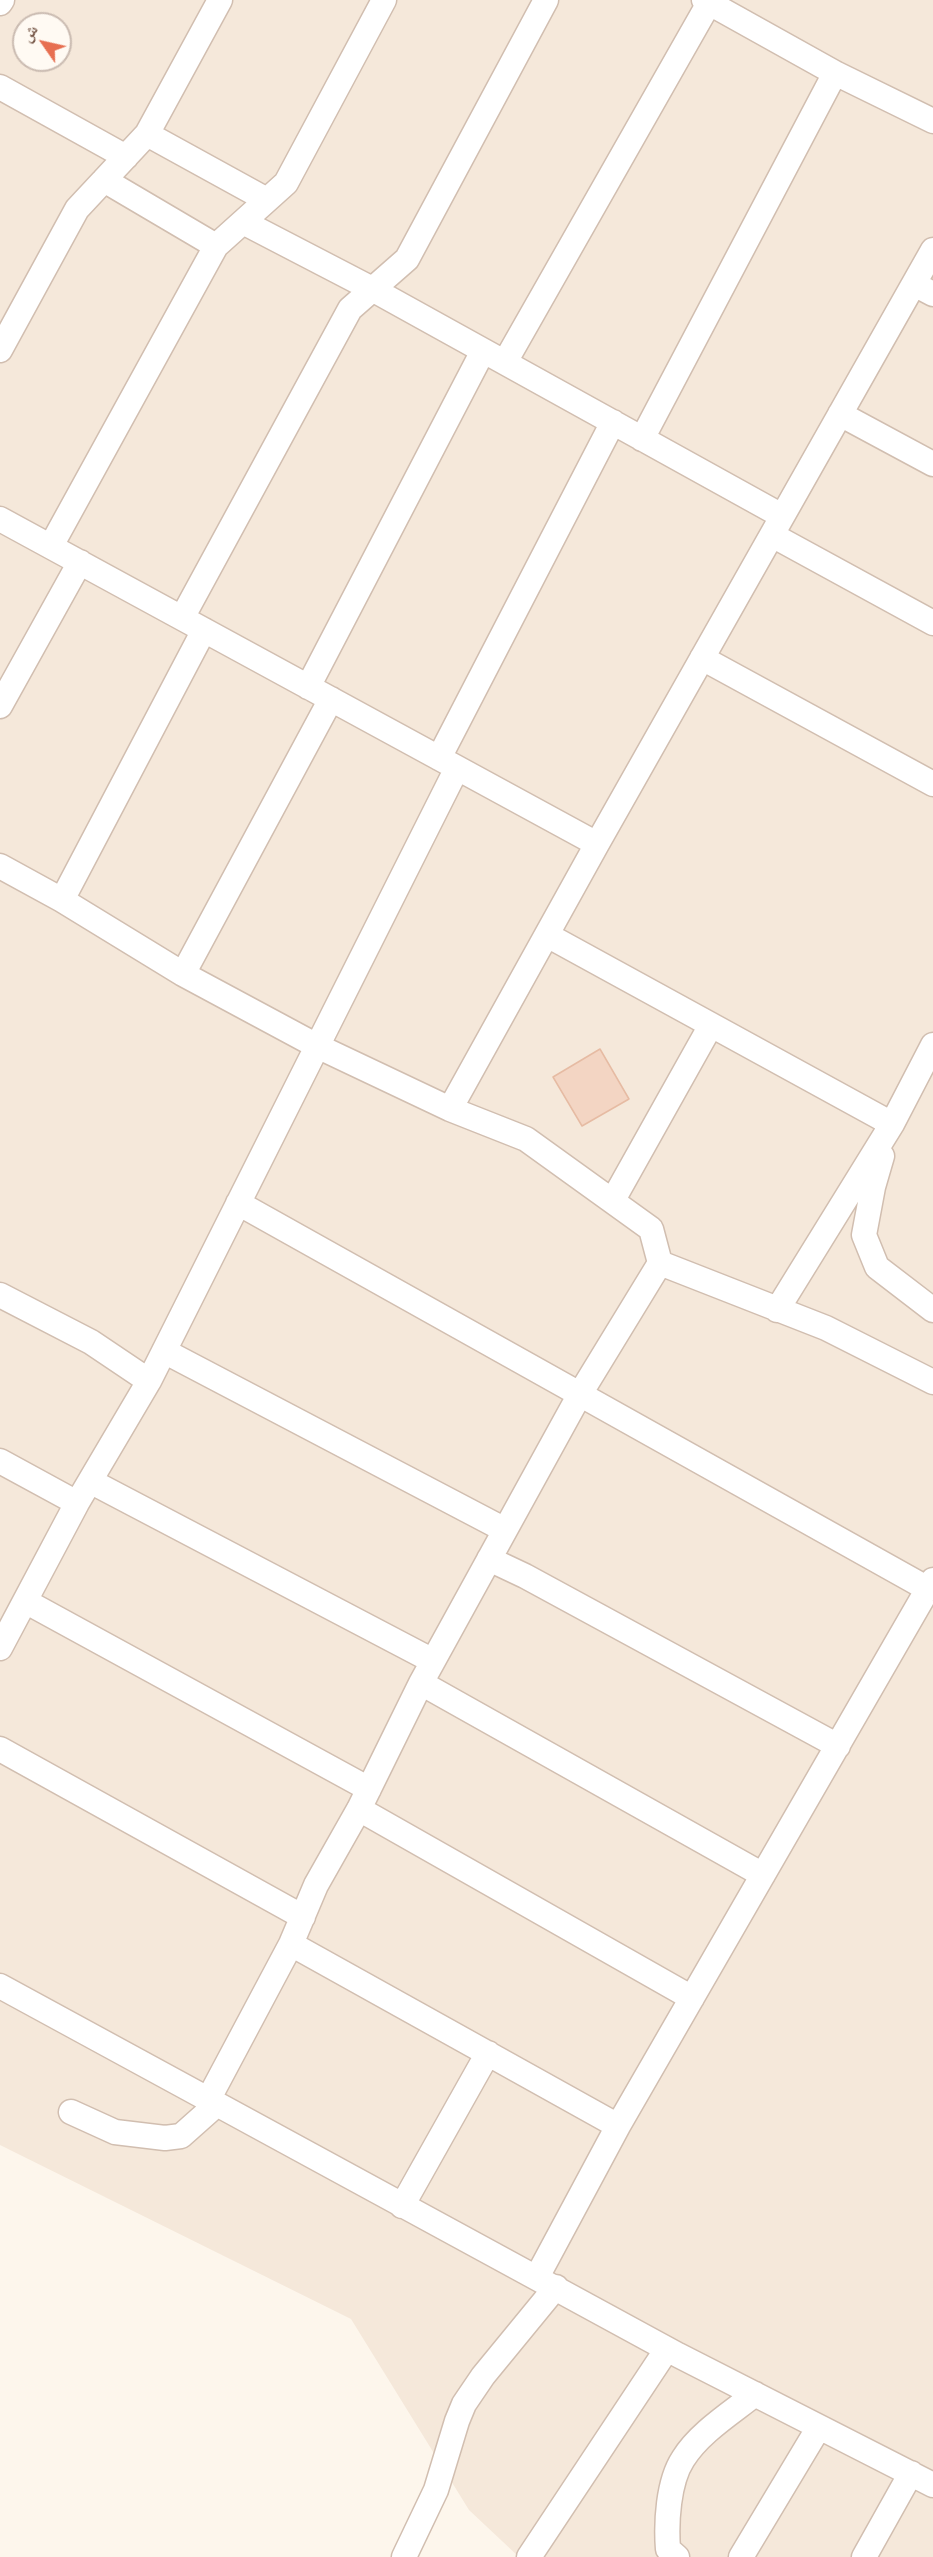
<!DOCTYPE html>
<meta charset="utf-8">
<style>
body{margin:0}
#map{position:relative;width:933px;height:2557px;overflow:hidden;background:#fdf6ec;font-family:"IBM Plex Sans","Noto Naskh Arabic",sans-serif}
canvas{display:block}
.north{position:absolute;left:12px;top:12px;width:60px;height:60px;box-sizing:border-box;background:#fffaf3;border:2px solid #cabbb1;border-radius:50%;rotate:304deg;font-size:16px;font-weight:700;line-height:24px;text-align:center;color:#7a5c4d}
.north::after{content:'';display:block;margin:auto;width:21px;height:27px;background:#e76f51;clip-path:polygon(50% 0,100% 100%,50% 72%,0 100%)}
</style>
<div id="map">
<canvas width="933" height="2557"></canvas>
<div class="north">ش</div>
</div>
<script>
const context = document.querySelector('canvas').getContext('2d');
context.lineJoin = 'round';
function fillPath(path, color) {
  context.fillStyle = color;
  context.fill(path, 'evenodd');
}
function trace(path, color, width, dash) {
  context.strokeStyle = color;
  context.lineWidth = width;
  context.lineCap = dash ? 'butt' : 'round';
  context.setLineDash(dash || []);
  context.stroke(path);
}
fillPath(new Path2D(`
 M 0,0 L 933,0 L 933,2557 L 519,2557 L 469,2510 L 351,2319 L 0,2145 ZM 24,24 L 60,24 L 60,60 L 24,60 Z`), '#f5e8da');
const building = new Path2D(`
 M 600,1049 L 629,1099 L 582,1126 L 553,1077 Z`);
fillPath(building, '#f3d5c3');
trace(building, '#e6bba3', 1.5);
const minor = new Path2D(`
 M 704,0 L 835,73 L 933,121
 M 0,3 L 2,0
 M 0,87 L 126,157
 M 147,134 L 267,200
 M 104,180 L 216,246
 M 243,222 L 372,289 L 782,516
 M 914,284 L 933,294
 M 0,350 L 77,209 L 147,134 L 220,0
 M 505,362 L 709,3
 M 840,414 L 933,464
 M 642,439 L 835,73
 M 0,519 L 597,844
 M 772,535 L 933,623
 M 51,546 L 216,246 L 286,183 L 384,0
 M 182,618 L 350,309 L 407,259 L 546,0
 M 702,658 L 933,784
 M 308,687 L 483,351
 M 0,706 L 80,562
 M 439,758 L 613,422
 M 0,866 L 62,900 L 183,974 L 317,1046 L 450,1109 L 526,1139 L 651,1229 L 660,1263 L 580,1394 L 421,1683 L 359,1809 L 316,1885 L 291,1944 L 208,2100
 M 62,900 L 204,630
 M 547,935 L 892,1124
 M 183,974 L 331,699
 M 450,1109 L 597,844 L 933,250
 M 882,1156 L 873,1187 L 864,1235 L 877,1267 L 933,1310
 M 613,1200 L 711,1025
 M 238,1203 L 928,1589
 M 660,1263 L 826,1328 L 933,1382
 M 0,1295 L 91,1342 L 149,1381
 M 777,1310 L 892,1124 L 933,1045
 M 164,1351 L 505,1530
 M 0,1461 L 77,1503
 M 90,1481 L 433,1661
 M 489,1559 L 525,1576 L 838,1746
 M 25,1601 L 369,1789
 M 0,1648 L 77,1503 L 149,1381 L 457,768
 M 421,1683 L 763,1875
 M 0,1749 L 303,1917
 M 359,1809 L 692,1998
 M 291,1944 L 618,2126
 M 0,1986 L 678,2355 L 933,2485
 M 71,2112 L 115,2132 L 165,2138 L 181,2136 L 217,2104
 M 402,2206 L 488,2053
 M 537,2277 L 618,2126 L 933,1580
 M 404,2557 L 436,2490 L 457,2421 L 464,2404 L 483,2376 L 556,2287
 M 529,2557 L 667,2349
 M 677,2557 L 668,2549 C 666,2523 668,2482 683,2459 C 699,2433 731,2413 755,2394
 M 741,2557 L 819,2427
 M 864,2557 L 911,2473`);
trace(minor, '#d1beb0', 27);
trace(minor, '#fff', 24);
</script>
